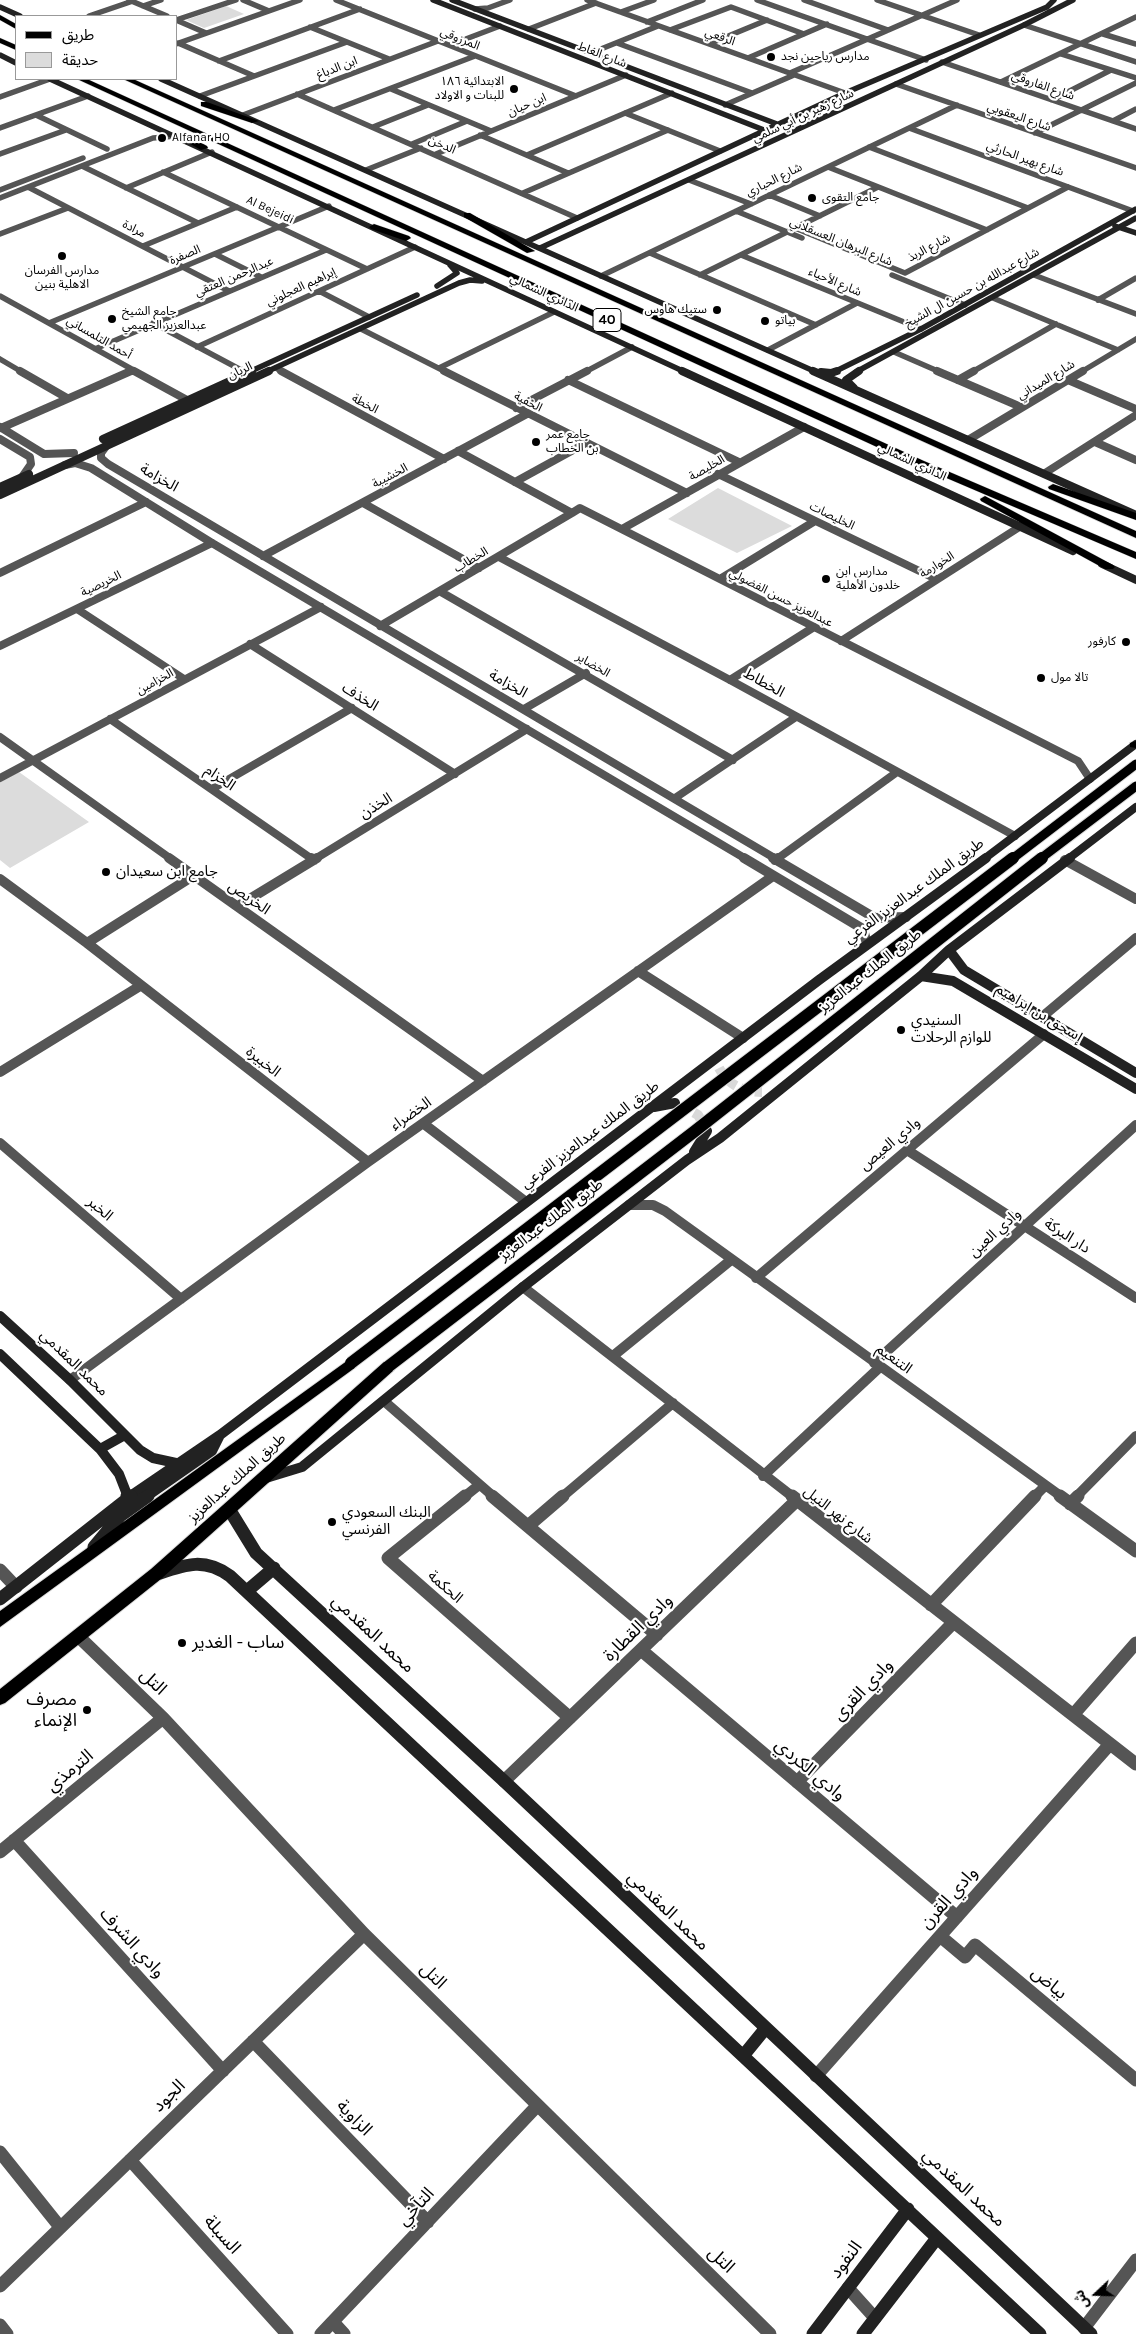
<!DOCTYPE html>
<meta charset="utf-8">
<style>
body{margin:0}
#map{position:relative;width:1136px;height:2334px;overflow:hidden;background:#fff;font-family:Karla,"Noto Sans Arabic",sans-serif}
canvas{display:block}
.legend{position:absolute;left:15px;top:15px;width:162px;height:65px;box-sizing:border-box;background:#fff;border:1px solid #999;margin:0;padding:6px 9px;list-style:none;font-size:15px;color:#000}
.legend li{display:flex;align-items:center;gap:10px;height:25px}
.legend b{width:25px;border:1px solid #999}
.north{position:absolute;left:1071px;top:2269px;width:50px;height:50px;-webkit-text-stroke:4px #fff;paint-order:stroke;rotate:249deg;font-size:14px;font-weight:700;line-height:20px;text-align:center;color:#000}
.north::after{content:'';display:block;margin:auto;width:18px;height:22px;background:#000;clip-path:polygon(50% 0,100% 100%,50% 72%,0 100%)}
</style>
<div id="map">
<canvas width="1136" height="2334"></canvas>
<ul class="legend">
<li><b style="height:6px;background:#000"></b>طريق</li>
<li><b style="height:14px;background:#dcdcdc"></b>حديقة</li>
</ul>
<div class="north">ش</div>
</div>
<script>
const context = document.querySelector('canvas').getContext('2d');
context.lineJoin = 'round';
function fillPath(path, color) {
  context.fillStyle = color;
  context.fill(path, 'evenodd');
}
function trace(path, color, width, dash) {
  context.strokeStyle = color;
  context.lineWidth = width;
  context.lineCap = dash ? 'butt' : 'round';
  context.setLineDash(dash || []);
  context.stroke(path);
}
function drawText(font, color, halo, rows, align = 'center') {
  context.font = font + ' Karla,"Noto Sans Arabic",sans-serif';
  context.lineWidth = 4.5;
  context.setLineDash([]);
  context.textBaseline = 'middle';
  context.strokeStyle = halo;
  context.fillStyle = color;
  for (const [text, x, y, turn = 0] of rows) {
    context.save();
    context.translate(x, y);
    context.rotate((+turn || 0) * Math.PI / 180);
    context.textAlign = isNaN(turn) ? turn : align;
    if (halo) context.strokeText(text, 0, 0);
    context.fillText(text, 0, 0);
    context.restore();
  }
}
fillPath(new Path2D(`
 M 226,6 L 244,14 L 204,28 L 186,20 Z
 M 718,488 L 792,526 L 737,553 L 668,519 Z
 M 19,772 L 89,822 L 10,868 L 0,860 L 0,782 Z`), '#dcdcdc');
trace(new Path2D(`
 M 719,1068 C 728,1085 743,1092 762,1092
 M 681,1105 L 698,1115 L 707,1130`), '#d9d9d9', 10, [10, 5]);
const primary = new Path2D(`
 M 1136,741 L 1136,748 L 1130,747 L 1130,743 Z
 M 351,1358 L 356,1359 L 358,1363 L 356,1367 L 0,1627 L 0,1611 Z
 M 389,1361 L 394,1362 L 396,1366 L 394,1370 L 161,1579 L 5,1703 L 0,1705 L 0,1689 L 151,1569 L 384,1362 Z`);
const highway = new Path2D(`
 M 0,15 L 16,24 L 16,29 L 0,20 Z
 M 0,38 L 16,45 L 16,50 L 0,43 Z
 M 77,79 L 87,79 L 924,461 L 1136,552 L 1136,559 L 916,465 Z
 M 123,79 L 133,79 L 1136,531 L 1136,538 Z
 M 201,102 L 207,102 L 259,121 L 252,123 L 201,106 Z
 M 183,133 L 207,146 L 208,148 L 201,150 L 180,138 L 179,136 Z
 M 464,213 L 470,213 L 535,251 L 527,253 L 464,217 Z
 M 374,224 L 409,236 L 411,238 L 406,241 L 371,229 L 369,227 Z
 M 1053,484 L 1136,513 L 1136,520 L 1049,489 L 1048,487 Z
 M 985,496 L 1113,565 L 1115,567 L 1113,569 L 1105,569 L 981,501 L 980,499 Z`);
trace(primary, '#dbdbdb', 2);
trace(highway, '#dbdbdb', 1);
trace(new Path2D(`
 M 129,0 L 167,16
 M 243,0 L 269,11
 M 336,0 L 576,96
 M 587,0 L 845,93
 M 757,0 L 926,60
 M 804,0 L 888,30
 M 877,0 L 979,35
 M 143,6 L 161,0
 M 475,9 L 488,8 L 510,0
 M 621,12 L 654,0
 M 89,16 L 133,1
 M 176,20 L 236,0
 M 176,20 L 206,33
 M 647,22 L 703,0
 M 1024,25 L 1136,62
 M 310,27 L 389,59
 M 529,29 L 596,3
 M 670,30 L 731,7 L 804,34
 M 1103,34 L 1136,44
 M 178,43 L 254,76
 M 617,43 L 752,93
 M 176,44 L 300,0
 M 709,44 L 767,20
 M 450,45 L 500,26
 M 591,53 L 658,26
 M 1061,54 L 1136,78
 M 748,58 L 827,24
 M 219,61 L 360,9
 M 942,62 L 1136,129
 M 790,73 L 957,0
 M 1001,82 L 1136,17
 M 896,84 L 1136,168
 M 391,89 L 491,131
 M 297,94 L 577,218
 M 200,96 L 347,42
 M 0,97 L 50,79
 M 1052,100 L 1111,70
 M 725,105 L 794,75
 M 334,110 L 475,56
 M 625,113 L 720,151
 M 36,115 L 107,149
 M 243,115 L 438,41
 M 1113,121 L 1136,109
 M 373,127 L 428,105
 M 0,128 L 88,96
 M 909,128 L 1133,211
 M 1035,133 L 1136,83
 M 480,135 L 568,173
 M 412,144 L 467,121
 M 869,147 L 1028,208
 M 0,154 L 66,130
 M 436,154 L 626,75
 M 527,155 L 672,93
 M 82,166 L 198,223
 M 828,167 L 987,230
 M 366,170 L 421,148
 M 163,172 L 367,269
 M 689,180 L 751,204
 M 28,187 L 229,291
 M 126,188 L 212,152
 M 0,190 L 83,158
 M 523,193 L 668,130
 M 769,195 L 820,216
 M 0,198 L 153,138 L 176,136
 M 736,211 L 802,238
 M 795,228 L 905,273 L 1068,187
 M 0,234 L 68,208
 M 143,246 L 237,207
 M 650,253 L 816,325
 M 215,254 L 261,277
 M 741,255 L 921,329
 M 700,275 L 878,187
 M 892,275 L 965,305
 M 1034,275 L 1136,314
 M 601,276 L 957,105
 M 319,291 L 369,317
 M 0,296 L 137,372
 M 993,298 L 1118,350
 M 1098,300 L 1136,278
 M 49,323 L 329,206
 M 153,323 L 245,372
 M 361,329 L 446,372
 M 197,347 L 415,247
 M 95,349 L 326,250
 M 768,350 L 857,303
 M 894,352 L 940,372
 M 0,359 L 22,372
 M 276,368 L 283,372
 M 439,368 L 554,312
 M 129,372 L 133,370
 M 585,372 L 632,347
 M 972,372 L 1056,324
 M 1081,372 L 1136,339`), '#555', 5.5);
trace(new Path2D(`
 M 20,371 L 67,398
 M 134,371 L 187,400
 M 243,371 L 247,373
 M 281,371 L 444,459
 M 444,371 L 687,493
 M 937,371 L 1021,407
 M 568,380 L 739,462
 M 958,380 L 974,371
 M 1068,380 L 1136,409
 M 516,408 L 587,371
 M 0,427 L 44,454 L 74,453
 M 1,428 L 131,371
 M 0,439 L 30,457 L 31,464 L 22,477
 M 968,440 L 1083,371
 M 1095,442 L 1136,460
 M 107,445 L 101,453 L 101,458 L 108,464 L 776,859
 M 458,451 L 572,513 L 580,508 L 1078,761 L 1090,779
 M 65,465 L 75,463 L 91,468 L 212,543 L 746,859
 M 1045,473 L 1136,415
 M 718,474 L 936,579
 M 515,482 L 586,443
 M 363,503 L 479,568
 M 622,529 L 804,427
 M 263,556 L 527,414
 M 499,557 L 730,680 L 1015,836
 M 0,573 L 146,502
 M 720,579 L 815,521
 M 441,592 L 733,760
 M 77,609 L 184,679
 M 380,626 L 572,513
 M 841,641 L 1021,526
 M 250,644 L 455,774
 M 0,646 L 212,543
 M 730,680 L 814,627
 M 524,709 L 586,673
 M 110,719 L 312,859
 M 0,737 L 171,859
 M 0,778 L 321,607
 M 212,789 L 352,708
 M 675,798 L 796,717
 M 315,859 L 527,729
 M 777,859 L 897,772`), '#555', 8);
trace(new Path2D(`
 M 169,858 L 483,1081
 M 311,858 L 314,860
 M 744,858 L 863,929 L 867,944
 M 773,858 L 875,918 L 906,917
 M 775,860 L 778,858
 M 1065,860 L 1136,899
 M 0,879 L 87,943 L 368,1162
 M 238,906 L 317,858
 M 87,943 L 193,876
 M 638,971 L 743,1038
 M 1042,1017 L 1136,938
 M 0,1072 L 140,986
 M 424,1124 L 526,1202
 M 0,1143 L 181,1299
 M 907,1150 L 1136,1298
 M 629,1205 L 653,1205 L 665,1211 L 1062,1497
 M 756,1278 L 1044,1034
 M 523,1287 L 793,1497
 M 613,1356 L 731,1260
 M 874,1363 L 1136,1125
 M 70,1380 L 368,1162 L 773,876
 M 384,1401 L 494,1497
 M 763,1476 L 880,1367
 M 464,1497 L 479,1485
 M 562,1497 L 673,1403
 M 1034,1497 L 1045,1486
 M 1076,1497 L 1136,1436`), '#555', 10);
trace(new Path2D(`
 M 465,1496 L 388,1558 L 570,1718
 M 492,1496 L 657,1635
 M 792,1496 L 1136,1764
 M 1060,1496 L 1136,1551
 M 1070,1504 L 1078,1496
 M 528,1526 L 563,1496
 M 0,1570 L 16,1587
 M 931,1605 L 1035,1496
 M 78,1636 L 163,1718 L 364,1934 L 770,2334
 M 641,1650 L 957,1917
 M 1073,1715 L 1136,1643
 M 504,1781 L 796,1501
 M 797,1782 L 953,1623
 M 14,1840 L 223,2071
 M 0,1852 L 163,1718
 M 940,1936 L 965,1957 L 975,1945 L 1136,2080
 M 253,2041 L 428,2222
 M 816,2076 L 1110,1744
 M 0,2152 L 60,2227
 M 130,2160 L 287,2334
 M 0,2286 L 364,1934
 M 848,2288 L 875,2318
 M 333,2322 L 344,2334
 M 0,2325 L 7,2334
 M 1084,2328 L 1136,2260
 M 321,2334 L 537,2106`), '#555', 13);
trace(new Path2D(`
 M 433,0 L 764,130
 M 452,0 L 777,124
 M 0,7 L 20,16
 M 0,55 L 16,63
 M 50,79 L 685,372
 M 161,79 L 816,372
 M 1115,226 L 1136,233
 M 526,242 L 845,93 L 1047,7 L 1054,0
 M 540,248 L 1024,25 L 1073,0
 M 437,286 L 457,273 L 450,265
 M 249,372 L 417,295
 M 266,372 L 459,283 L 470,280 L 482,281
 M 834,372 L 921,329 L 1136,209
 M 856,372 L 1136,218`), '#222', 5.5);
trace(new Path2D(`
 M 682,371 L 1073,551
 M 813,371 L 1136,515
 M 821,372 L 831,373 L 837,371
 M 854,388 L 846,380 L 859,371
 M 103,439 L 252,371
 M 0,487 L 29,474
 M 0,495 L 269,371
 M 1102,564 L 1136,580
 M 984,859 L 1136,744
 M 1068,859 L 1136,807`), '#222', 8);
trace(new Path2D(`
 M 949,950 L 964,970 L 1136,1073
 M 921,976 L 953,981 L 1136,1089
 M 654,1107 L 675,1103
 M 694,1152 L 707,1131
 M 0,1316 L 70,1380 L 140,1450 L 153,1458 L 176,1463
 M 0,1354 L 100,1449 L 119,1474 L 128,1497
 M 100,1449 L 125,1435
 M 266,1478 L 302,1467 L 523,1287 L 687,1160 L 720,1138 L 921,976 L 949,950 L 1070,858
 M 129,1497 L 220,1435
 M 146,1497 L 212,1451 L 220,1435 L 819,980 L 986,858`), '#222', 10);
trace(new Path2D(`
 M 127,1496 L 128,1498
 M 229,1509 L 256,1553 L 504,1781 L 1091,2334
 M 94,1547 L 120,1516 L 148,1496
 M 160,1573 C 187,1564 205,1558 230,1576 L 1040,2334
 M 247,1591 L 274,1568
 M 0,1599 L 131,1496
 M 743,2056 L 765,2029
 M 813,2334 L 908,2209
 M 863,2334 L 937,2238`), '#222', 13);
fillPath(primary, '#000');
fillPath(highway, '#000');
const primaryBridgeFar1 = new Path2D(`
 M 1012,859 L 1136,764
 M 1040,859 L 1136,786`);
const primaryBridge = new Path2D(`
 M 351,1363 L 1013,858
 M 389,1366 L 695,1131 L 1042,858`);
trace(primaryBridgeFar1, '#dbdbdb', 11, []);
trace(primaryBridge, '#dbdbdb', 14, []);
trace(primaryBridgeFar1, '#000', 9);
trace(primaryBridge, '#000', 12);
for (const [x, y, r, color] of [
 [771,57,5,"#000"],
 [514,89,5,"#000"],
 [162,138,5,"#000"],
 [812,198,5,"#000"],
 [62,256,5,"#000"],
 [717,310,5,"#000"],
 [112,319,5,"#000"],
 [765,321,5,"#000"],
 [536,442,5,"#000"],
 [826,579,5,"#000"],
 [1126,642,5,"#000"],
 [1041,678,5,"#000"],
 [106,872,5,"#000"],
 [901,1030,5,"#000"],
 [332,1522,5,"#000"],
 [182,1643,5,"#000"],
 [87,1710,5,"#000"]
]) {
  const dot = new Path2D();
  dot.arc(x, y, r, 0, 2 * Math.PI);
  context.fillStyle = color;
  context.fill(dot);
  trace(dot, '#fff', 2);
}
drawText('12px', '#000', '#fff', [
 ["الرقعي",720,37,20],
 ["المرزوقي",460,39,22],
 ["شارع الغاط",602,55,21],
 ["ابن الدباغ",337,68,-21],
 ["شارع الفاروقي",1043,86,19],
 ["ابن حيان",527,105,-23],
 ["شارع زهير بن أبي سلمي",803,116,-25],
 ["شارع اليعقوبي",1019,117,19],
 ["الدخن",442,145,24],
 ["شارع بهير الحارثي",1025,159,20],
 ["شارع الحباري",774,180,-26],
 ["Al Bejeidi",270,210,25],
 ["مرادة",134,229,27],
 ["شارع البرهان العسقلاني",841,242,22],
 ["شارع الربذ",929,248,-28],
 ["الصفرة",185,255,-23],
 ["عبدالرحمن العتقي",234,277,-23],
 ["شارع الأحياء",835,282,23],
 ["إبراهيم العجلوني",301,287,-25],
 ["شارع عبدالله بن حسين ال الشيخ",972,288,-29],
 ["الدائري الشمالي",544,293,25],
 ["أحمد التلمساني",99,338,30],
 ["الريان",240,371,-25],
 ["شارع الميداني",1046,380,-31],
 ["الخفية",528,402,27],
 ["الخطة",365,404,28],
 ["الدائري الشمالي",912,462,25],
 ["الخليصة",707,468,-30],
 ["الخشيبة",390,476,-28],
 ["الخليصات",832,516,26],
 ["الخطاب",471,560,-31],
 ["الخوارمة",937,565,-32],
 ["الخريصية",101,584,-26],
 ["عبدالعزيز حسن الفضولي",781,598,27],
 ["الخضاير",593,665,30],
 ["الخزامين",155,682,-29]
]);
drawText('12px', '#000', '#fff', [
 ["مدارس رياحين نجد",781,57],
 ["الابتدائية ١٨٦",504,82,"right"],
 ["للبنات و الاولاد",504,96,"right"],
 ["Alfanar HO",172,138],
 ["جامع التقوى",822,198],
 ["مدارس الفرسان",62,271,"center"],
 ["الاهلية بنين",62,285,"center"],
 ["ستيك هاوس",707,310,"right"],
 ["جامع الشيخ",122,312],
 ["عبدالعزيز الجهيمي",122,326],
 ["بياتو",775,321],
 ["جامع عمر",546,435],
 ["بن الخطاب",546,449],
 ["مدارس ابن",836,572],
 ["خلدون الأهلية",836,586],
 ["كارفور",1116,642,"right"],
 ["تالا مول",1051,678]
], 'left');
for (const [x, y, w] of [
 [607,320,28]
]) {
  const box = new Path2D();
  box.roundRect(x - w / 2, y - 11.5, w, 23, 4);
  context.fillStyle = '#fff';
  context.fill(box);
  trace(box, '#000', 1);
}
drawText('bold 14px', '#000', null, [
 ["40",607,320]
]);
drawText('15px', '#000', '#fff', [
 ["الخزامة",159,478,30],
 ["الخطاط",764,683,29],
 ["الخزامة",508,684,30],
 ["الخذف",360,697,32],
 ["الخزام",220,778,35],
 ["الخذن",376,806,-31],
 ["طريق الملك عبدالعزيز الفرعي",914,891,-36],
 ["الخريص",249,898,35],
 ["طريق الملك عبدالعزيز",870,971,-38],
 ["إسحق بن إبراهيم",1039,1013,31],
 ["الخبيرة",263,1062,38],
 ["الخضراء",411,1114,-35],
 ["طريق الملك عبدالعزيز الفرعي",590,1135,-37],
 ["وادي العيص",890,1144,-40],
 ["الخبر",100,1209,41],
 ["طريق الملك عبدالعزيز",551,1220,-37],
 ["وادي العين",995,1233,-42],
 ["دار البركة",1067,1236,33],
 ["التنعيم",894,1359,36],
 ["محمد المقدمي",74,1363,44],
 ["طريق الملك عبدالعزيز",237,1478,-42],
 ["شارع نهر النيل",838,1515,38],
 ["الحكمة",445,1587,41]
]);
drawText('15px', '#000', '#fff', [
 ["جامع ابن سعيدان",116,872],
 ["السنيدي",911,1021],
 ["للوازم الرحلات",911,1038],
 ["البنك السعودي",342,1513],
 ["الفرنسي",342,1530]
], 'left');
drawText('18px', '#000', '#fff', [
 ["وادي القطارة",638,1628,-44],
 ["محمد المقدمي",373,1634,43],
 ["التل",153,1682,44],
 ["وادي القرى",863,1690,-46],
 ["وادي الكردي",810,1770,40],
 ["الترمذي",70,1771,-40],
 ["وادي القرن",949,1898,-48],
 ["محمد المقدمي",668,1911,44],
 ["وادي الشرف",132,1943,48],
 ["التل",433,1976,45],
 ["بياض",1049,1983,40],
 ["الجود",169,2096,-44],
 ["الزاوية",354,2118,46],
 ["محمد المقدمي",964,2188,43],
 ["التآخي",416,2207,-47],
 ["السبلة",222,2235,48],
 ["التل",721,2260,44],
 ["النفود",846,2260,-53]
]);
drawText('18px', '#000', '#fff', [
 ["ساب - الغدير",192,1643],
 ["مصرف",77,1700,"right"],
 ["الإنماء",77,1721,"right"]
], 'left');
</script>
